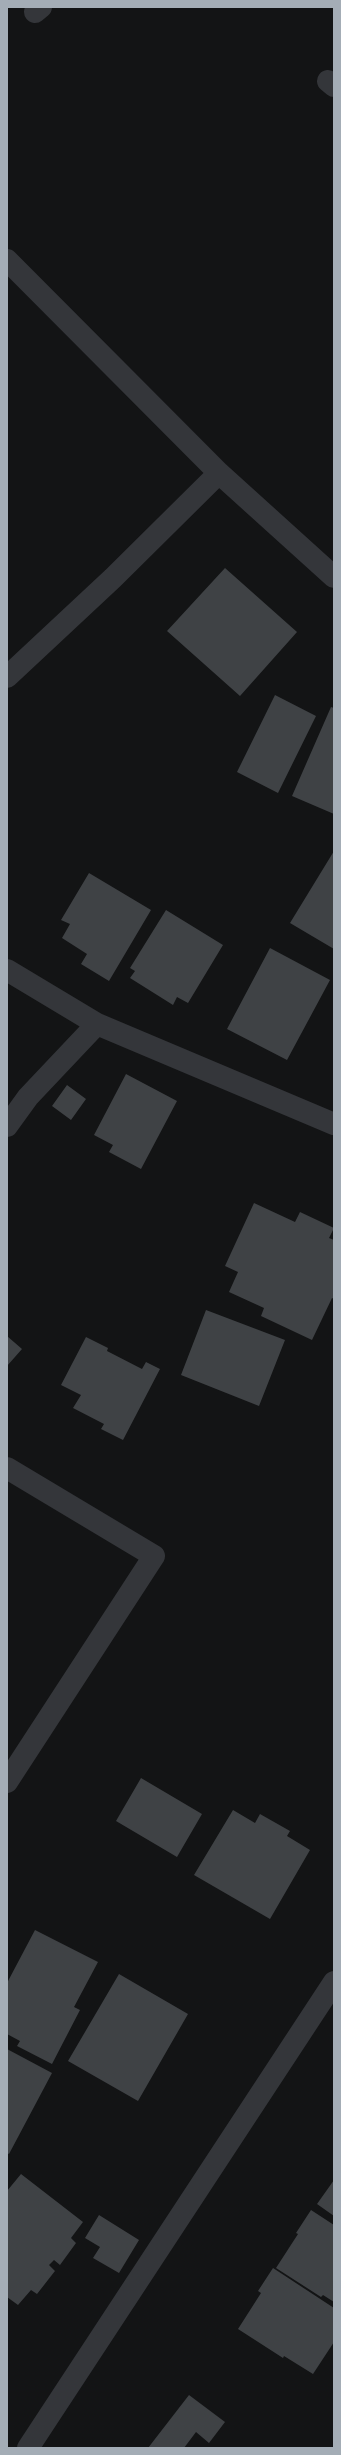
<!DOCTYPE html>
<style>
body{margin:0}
#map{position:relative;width:341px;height:2455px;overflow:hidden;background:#131415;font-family:"Fira Sans Condensed",sans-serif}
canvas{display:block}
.frame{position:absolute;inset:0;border:8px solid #a4adb6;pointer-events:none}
</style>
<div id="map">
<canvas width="341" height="2455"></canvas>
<div class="frame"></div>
</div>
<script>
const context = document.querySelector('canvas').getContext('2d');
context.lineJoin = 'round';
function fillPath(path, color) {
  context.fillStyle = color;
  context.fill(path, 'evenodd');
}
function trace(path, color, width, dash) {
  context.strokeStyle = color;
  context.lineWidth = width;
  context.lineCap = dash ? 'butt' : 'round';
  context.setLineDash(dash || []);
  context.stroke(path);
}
fillPath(new Path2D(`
 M 225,568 L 297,632 L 240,696 L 167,631 Z
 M 275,695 L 316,716 L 278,793 L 237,772 Z
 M 331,707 L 334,708 L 334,814 L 292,796 Z
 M 334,851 L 334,949 L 290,923 Z
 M 89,873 L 151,910 L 109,981 L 81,964 L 87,954 L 62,938 L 70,924 L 61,920 Z
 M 166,910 L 223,945 L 188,1003 L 177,997 L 173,1005 L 130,978 L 135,971 L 130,968 Z
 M 270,948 L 330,980 L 287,1060 L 227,1029 Z
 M 126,1074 L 177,1101 L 141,1169 L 109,1152 L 113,1145 L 94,1135 Z
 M 67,1085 L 86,1099 L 71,1120 L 52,1106 Z
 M 254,1203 L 295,1222 L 300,1212 L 334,1228 L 329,1238 L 334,1240 L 334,1299 L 332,1298 L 312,1340 L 261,1316 L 264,1308 L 229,1292 L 238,1272 L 225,1266 Z
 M 206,1310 L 285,1340 L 259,1406 L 181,1375 Z
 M 7,1336 L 22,1349 L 7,1366 Z
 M 86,1337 L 108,1348 L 107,1351 L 142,1369 L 146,1362 L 160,1369 L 123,1440 L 101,1429 L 104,1424 L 73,1408 L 81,1395 L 61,1385 Z
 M 141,1778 L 202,1814 L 177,1857 L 116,1821 Z
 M 233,1810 L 255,1823 L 260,1814 L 290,1831 L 287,1836 L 310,1850 L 270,1919 L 194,1875 Z
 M 35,1930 L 98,1962 L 74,2007 L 80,2010 L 52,2064 L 17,2046 L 20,2041 L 7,2034 L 7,1983 Z
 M 119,1974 L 188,2014 L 138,2101 L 68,2061 Z
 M 7,2049 L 52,2073 L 9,2154 L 7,2153 Z
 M 21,2174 L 83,2222 L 71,2238 L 76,2243 L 60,2265 L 54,2260 L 49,2265 L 55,2271 L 37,2294 L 31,2290 L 18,2305 L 7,2297 L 7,2191 Z
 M 334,2180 L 334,2216 L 317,2204 Z
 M 311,2210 L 334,2225 L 334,2302 L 323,2295 L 321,2297 L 276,2268 L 298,2234 L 296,2233 Z
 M 99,2215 L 139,2240 L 119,2273 L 93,2258 L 100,2247 L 85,2238 Z
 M 273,2268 L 334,2308 L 334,2342 L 313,2374 L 284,2356 L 283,2358 L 238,2329 L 261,2293 L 258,2291 Z
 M 189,2395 L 225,2422 L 209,2443 L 196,2432 L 184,2448 L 148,2448 Z`), '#3f4245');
trace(new Path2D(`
 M 35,12 L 41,7
 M 328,81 L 334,86
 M 7,260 L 219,473 L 334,577
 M 7,677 L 113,578 L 219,473
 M 7,970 L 97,1024 L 334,1124
 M 7,1126 L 28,1097 L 97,1024
 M 7,1468 L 154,1556 L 7,1782
 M 28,2448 L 334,1982`), '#34363a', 22);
</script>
